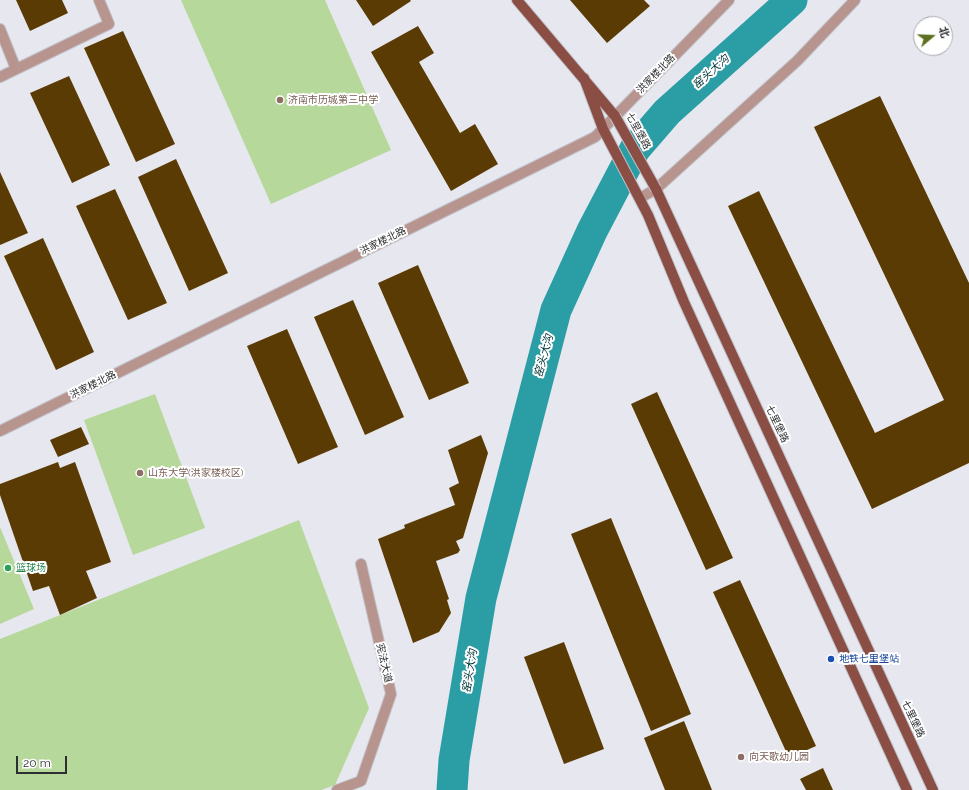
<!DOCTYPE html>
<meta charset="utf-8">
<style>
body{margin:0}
#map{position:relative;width:969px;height:790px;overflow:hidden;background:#e6e7ef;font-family:Raleway,"Noto Sans SC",sans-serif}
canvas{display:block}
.north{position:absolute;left:913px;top:16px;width:40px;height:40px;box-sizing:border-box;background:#fff;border:1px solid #ababad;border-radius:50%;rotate:71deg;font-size:11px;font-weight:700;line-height:16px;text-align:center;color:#2d2e31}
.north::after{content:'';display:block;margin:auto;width:14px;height:18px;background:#5d701f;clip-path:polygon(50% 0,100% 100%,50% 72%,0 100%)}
.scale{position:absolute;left:16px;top:756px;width:51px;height:18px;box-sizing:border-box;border:2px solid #2d2e31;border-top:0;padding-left:5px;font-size:12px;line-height:14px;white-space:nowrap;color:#2d2e31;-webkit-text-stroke:3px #fff;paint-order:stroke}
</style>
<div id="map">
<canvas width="969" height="790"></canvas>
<div class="north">北</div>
<div class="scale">20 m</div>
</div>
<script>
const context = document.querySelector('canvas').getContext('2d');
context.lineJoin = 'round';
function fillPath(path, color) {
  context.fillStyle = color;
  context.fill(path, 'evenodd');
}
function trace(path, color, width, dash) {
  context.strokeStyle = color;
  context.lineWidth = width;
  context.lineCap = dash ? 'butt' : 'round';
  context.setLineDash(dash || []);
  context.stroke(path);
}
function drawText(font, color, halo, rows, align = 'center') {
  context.font = font + ' Raleway,"Noto Sans SC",sans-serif';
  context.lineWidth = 4;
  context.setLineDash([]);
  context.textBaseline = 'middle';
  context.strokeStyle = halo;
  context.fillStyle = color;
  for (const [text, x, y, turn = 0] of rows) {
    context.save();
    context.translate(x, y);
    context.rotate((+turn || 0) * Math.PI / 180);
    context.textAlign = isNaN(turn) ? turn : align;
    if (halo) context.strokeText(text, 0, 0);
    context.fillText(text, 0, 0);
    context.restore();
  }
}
fillPath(new Path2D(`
 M 181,0 L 325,0 L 391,150 L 271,204 Z
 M 155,394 L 205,528 L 133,555 L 84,420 Z
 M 299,520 L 369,708 L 335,785 L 321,790 L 0,790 L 0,639 Z
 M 0,527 L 34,609 L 0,624 Z`), '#b7d89b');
trace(new Path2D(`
 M 452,790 L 454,760 L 481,598 L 556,310 L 592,231 L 635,149 L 667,112 L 792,0`), '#2b9da5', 31);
fillPath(new Path2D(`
 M 16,0 L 62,0 L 68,13 L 30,31 Z
 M 356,0 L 410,0 L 411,1 L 373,26 Z
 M 570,0 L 644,0 L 650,6 L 607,43 Z
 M 418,26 L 434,53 L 419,62 L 460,133 L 475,124 L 498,164 L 451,191 L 371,52 Z
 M 123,31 L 175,144 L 136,162 L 84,48 Z
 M 69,76 L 110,165 L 72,183 L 30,93 Z
 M 880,96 L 969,283 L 969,463 L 872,509 L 728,206 L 759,191 L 875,433 L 944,400 L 814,127 Z
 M 176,159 L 228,273 L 189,291 L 138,177 Z
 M 0,172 L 28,233 L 0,245 Z
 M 115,189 L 167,303 L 128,320 L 76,206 Z
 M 43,238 L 94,352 L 56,370 L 4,256 Z
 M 418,265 L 469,383 L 429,400 L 378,283 Z
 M 353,300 L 404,417 L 365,435 L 314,317 Z
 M 287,329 L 338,447 L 298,464 L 247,346 Z
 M 657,392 L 733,558 L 706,570 L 631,404 Z
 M 81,427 L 89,444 L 58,457 L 50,440 Z
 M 481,435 L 488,453 L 463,538 L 456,541 L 460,550 L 458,553 L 436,561 L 449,599 L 447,600 L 451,613 L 439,632 L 413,643 L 378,539 L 405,528 L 404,525 L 455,505 L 449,488 L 459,483 L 448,450 Z
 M 58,462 L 60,468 L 75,462 L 111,562 L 86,571 L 97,598 L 60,615 L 49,586 L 33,591 L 0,495 L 0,484 Z
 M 611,518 L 691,714 L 651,731 L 571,534 Z
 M 740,580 L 816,746 L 789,758 L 713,592 Z
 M 564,642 L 604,749 L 564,764 L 524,657 Z
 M 684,721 L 712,790 L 665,790 L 644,738 Z
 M 823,768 L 833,790 L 806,790 L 800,779 Z`), '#5b3b04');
const minor = new Path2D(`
 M 0,29 L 16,69
 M 0,77 L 109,24 L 99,0
 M 640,198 L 656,189 L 797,61 L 855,0
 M 0,431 L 595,137 L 729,0
 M 337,790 L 361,781 L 391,694 L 361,564`);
const major = new Path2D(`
 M 517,0 L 615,116
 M 584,78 L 603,129 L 648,215 L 684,302 L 907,790
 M 656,189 L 933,790`);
trace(minor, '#c1c2c9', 12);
trace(major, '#c1c2c9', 12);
trace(minor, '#b8948e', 10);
trace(major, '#8a4e45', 10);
const majorBridge = new Path2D(`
 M 615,116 L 656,189`);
trace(majorBridge, '#c1c2c9', 12, []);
trace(majorBridge, '#8a4e45', 10);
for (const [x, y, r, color] of [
 [280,100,4,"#8d6e63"],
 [140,473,4,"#8d6e63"],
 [8,568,4,"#2e9e5b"],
 [831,659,4,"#1a4fb4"],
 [741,757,4,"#8d6e63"]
]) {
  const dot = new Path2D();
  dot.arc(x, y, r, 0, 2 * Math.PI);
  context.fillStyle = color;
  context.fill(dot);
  trace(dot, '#fff', 1.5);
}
drawText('10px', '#2d2e31', '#fff', [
 ["洪家楼北路",656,74,-46],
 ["七里堡路",638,131,61],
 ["洪家楼北路",383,241,-26],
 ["洪家楼北路",93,385,-26],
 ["七里堡路",777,424,65],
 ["宪法大道",384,663,77],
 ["七里堡路",913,719,65]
]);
drawText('10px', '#785e54', '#fff', [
 ["济南市历城第三中学",288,100],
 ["山东大学(洪家楼校区)",148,473],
 ["向天歌幼儿园",749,757]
], 'left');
drawText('10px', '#27864d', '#fff', [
 ["篮球场",16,568]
], 'left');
drawText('10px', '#164399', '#fff', [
 ["地铁七里堡站",839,659]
], 'left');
drawText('italic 11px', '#003336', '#fff', [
 ["窑头大沟",711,72,-42],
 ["窑头大沟",544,356,-75],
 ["窑头大沟",470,671,-81]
]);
</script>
